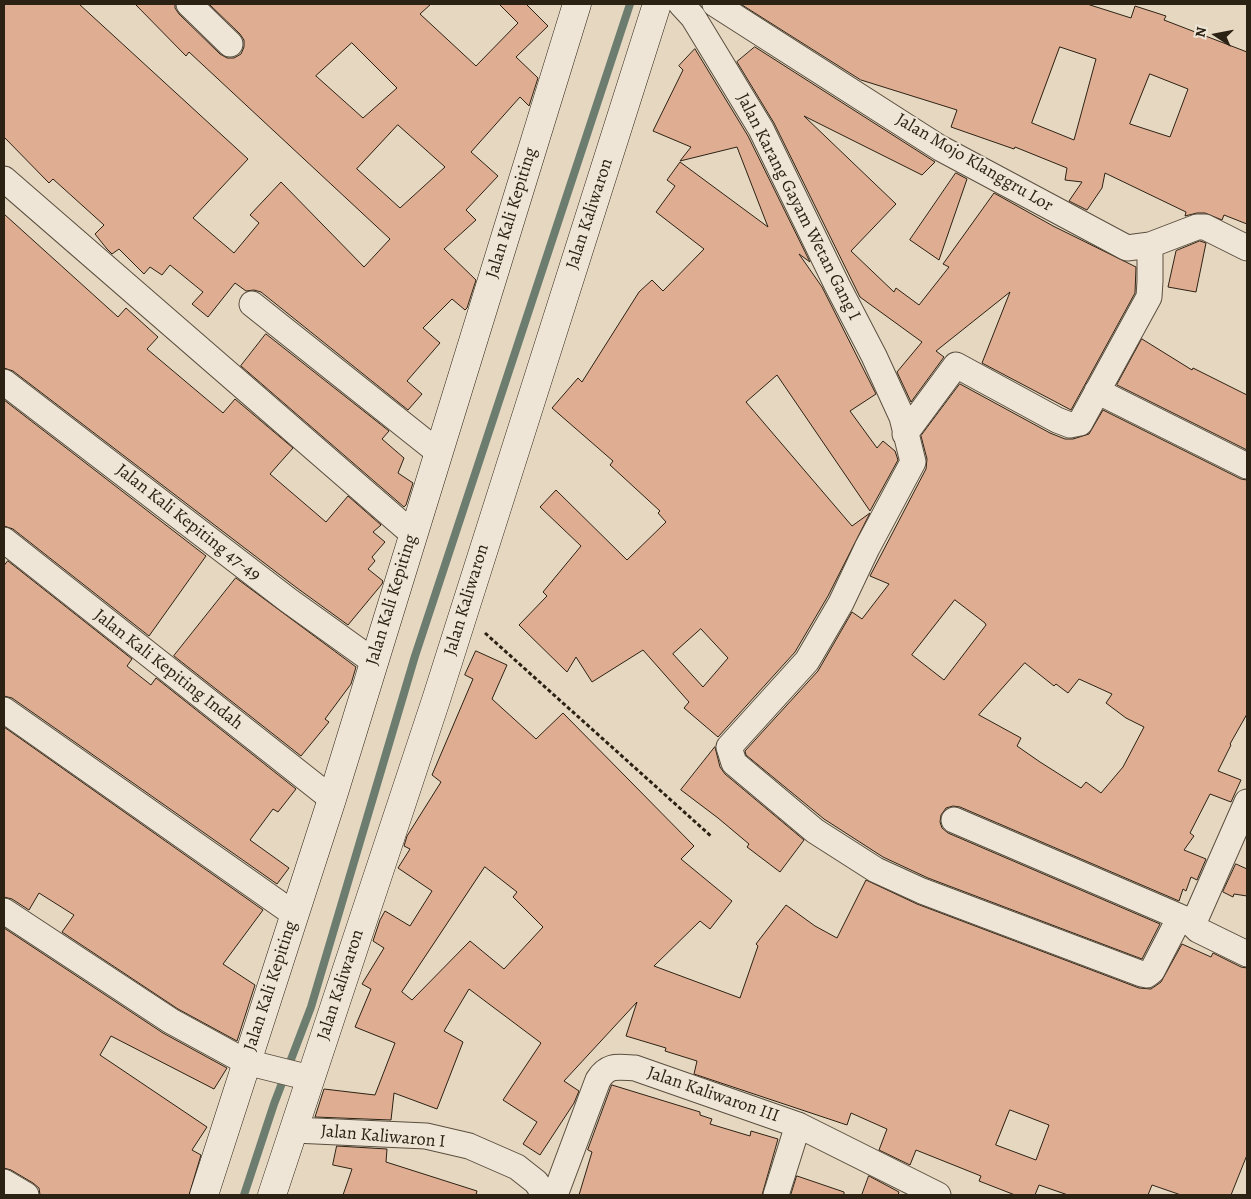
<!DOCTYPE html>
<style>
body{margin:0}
#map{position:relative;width:1251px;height:1199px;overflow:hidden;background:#e6d7c0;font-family:Alegreya,serif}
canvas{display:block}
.frame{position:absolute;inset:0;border:5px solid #2c2214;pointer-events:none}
.north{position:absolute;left:1191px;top:10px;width:50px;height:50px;-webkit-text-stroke:4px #efe5d6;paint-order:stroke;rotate:281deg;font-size:14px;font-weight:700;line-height:20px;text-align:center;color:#2c2214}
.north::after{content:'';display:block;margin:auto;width:18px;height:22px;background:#2c2214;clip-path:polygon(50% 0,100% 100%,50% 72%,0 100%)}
</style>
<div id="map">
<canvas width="1251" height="1199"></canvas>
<div class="frame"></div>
<div class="north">N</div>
</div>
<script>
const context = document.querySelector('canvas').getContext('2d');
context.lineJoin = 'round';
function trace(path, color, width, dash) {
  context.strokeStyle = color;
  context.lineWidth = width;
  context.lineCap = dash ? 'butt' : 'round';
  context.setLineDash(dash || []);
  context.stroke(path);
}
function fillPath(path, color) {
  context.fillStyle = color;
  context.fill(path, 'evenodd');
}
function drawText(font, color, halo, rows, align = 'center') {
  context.font = font + ' Alegreya,serif';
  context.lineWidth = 4;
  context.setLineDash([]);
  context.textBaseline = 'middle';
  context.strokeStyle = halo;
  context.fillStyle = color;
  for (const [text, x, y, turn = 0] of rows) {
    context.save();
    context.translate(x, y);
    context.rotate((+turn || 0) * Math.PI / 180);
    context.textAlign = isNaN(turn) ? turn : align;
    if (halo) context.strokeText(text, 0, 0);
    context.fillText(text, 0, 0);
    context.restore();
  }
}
trace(new Path2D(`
 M 244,1195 L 274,1104 L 311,1007 L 415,656 L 630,4`), '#6c7d70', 8);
const building = new Path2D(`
 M 4,4 L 79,4 L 248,159 L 193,218 L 234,253 L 259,223 L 250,215 L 281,182 L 364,267 L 390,239 L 189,52 L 186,56 L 135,4 L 175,4 L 175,8 L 179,14 L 220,54 L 227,58 L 234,58 L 241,54 L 244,47 L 244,40 L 240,34 L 209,4 L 431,4 L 420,14 L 476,66 L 518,23 L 499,4 L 526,4 L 548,26 L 516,57 L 538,78 L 529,106 L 520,97 L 471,152 L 498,176 L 466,210 L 476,220 L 444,249 L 476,280 L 467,308 L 465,310 L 452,299 L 423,328 L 440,343 L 407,381 L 422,394 L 408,410 L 261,292 L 254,290 L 246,291 L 235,283 L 208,317 L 192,304 L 203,292 L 170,265 L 162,275 L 150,267 L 144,274 L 119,249 L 112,254 L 107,249 L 95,234 L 104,225 L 53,179 L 49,183 L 4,137 ZM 352,43 L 397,88 L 363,118 L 316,76 ZM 398,125 L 445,167 L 400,208 L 357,169 Z
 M 741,4 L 1087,4 L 1131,18 L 1135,6 L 1166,16 L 1164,20 L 1247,52 L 1247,224 L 1224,215 L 1222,220 L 1205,213 L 1197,213 L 1185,216 L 1186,212 L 1105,173 L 1102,188 L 1087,210 L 1069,201 L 1082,182 L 1065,180 L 1067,168 L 1015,147 L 1014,149 L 951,127 L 957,110 L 861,80 ZM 1060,47 L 1096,59 L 1074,140 L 1032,123 ZM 1150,74 L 1188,89 L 1170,137 L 1130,124 Z
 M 755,47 L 935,162 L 922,175 L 804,116 L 896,204 L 851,251 L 894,292 L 896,288 L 919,305 L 949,267 L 943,264 L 994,193 L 1053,226 L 1136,267 L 1135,293 L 1071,410 L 982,363 L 1010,292 L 936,351 L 944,357 L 911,402 L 897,372 L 922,342 L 860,297 L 774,123 L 737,62 Z
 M 695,49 L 748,136 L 810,262 L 799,254 L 822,287 L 876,394 L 850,411 L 877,448 L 883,441 L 895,451 L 898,460 L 870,511 L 777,375 L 746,402 L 852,526 L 870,513 L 828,596 L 795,652 L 718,737 L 684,708 L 689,702 L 643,650 L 592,682 L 576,657 L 567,672 L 519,625 L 547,596 L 543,592 L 581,546 L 540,507 L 556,490 L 627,560 L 666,522 L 658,513 L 660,511 L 610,465 L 613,461 L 552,408 L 578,378 L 582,382 L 639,292 L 652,280 L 663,291 L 704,249 L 656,212 L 675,186 L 667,180 L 680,162 L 768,227 L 737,147 L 680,161 L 691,147 L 653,131 L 683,70 L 679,66 ZM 701,629 L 728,658 L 703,687 L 673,654 Z
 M 956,173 L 967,179 L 939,260 L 910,240 Z
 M 4,214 L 118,317 L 126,308 L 158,337 L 147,349 L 223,413 L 235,399 L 293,448 L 270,474 L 326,522 L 348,496 L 381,525 L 373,532 L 385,542 L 372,557 L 375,561 L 368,569 L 383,581 L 382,584 L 348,625 L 297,588 L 13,371 L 4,368 Z
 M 1200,241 L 1206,243 L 1196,292 L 1168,287 L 1176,251 Z
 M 266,334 L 389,431 L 382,439 L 404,458 L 398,473 L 413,483 L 406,505 L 404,507 L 241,366 Z
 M 1142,339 L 1192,370 L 1193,368 L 1247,395 L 1247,450 L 1117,385 Z
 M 960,384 L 1050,433 L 1065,439 L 1073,439 L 1089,434 L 1103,410 L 1241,479 L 1247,480 L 1247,714 L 1230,744 L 1231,745 L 1218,771 L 1241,780 L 1231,802 L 1210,794 L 1190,833 L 1194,836 L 1184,850 L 1206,859 L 1197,880 L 1191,877 L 1186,891 L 1183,889 L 1179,901 L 960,807 L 953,806 L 946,808 L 941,815 L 940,822 L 942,828 L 948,833 L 1160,924 L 1142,959 L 928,878 L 883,857 L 824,819 L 746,755 L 745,751 L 818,671 L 852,612 L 862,619 L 889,584 L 870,576 L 926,469 L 927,459 L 921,436 ZM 955,600 L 985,623 L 986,625 L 944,680 L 912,655 ZM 1025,663 L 1054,686 L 1056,684 L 1068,693 L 1079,679 L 1112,694 L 1106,703 L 1126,718 L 1144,727 L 1123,767 L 1101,793 L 1086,782 L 1081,788 L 1040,762 L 1017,746 L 1021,738 L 979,715 Z
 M 4,400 L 206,556 L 149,636 L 13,529 L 4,526 Z
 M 8,561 L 132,659 L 127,666 L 151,685 L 156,678 L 296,789 L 278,812 L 273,809 L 250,840 L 289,868 L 277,884 L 12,698 L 4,696 L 4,566 Z
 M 236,578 L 356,667 L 351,684 L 325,719 L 329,722 L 301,756 L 174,656 Z
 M 476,651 L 507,665 L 492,699 L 536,739 L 563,713 L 694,846 L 681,859 L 732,901 L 710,929 L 700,921 L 654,966 L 740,998 L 758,946 L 756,944 L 786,905 L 815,926 L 837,938 L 866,880 L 917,904 L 1139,988 L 1151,989 L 1161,982 L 1182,944 L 1211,957 L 1213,953 L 1241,967 L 1247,968 L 1247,1155 L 1231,1195 L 1181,1195 L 1152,1185 L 1148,1195 L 1068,1195 L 1039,1185 L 1035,1195 L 1015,1195 L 979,1181 L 981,1176 L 916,1150 L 910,1165 L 879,1150 L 887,1129 L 851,1113 L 847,1125 L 694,1074 L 697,1061 L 665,1051 L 666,1048 L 626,1036 L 637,1002 L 564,1081 L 579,1091 L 574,1103 L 540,1155 L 523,1144 L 537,1122 L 503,1100 L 541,1043 L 469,989 L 444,1031 L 463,1042 L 437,1109 L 394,1093 L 391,1120 L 315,1117 L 324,1089 L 375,1095 L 395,1043 L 355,1027 L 371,989 L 362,984 L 384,948 L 373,941 L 380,920 L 385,911 L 410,926 L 432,891 L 398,868 L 410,849 L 404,846 L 407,836 L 441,782 L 432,775 L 473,679 L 465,675 ZM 485,867 L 517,892 L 513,897 L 543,927 L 504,969 L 470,941 L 412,1000 L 402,992 ZM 1010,1110 L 1049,1125 L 1036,1160 L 996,1145 Z
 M 4,727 L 263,910 L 223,964 L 255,985 L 237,1041 L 178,1009 L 62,932 L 74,915 L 39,893 L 29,910 L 12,899 L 4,897 Z
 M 715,747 L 720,767 L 725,774 L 804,840 L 780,872 L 747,847 L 749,844 L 718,818 L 681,790 Z
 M 1236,864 L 1247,869 L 1247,896 L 1234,894 L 1233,897 L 1223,892 Z
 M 4,928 L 163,1033 L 227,1068 L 214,1089 L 111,1036 L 100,1055 L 207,1127 L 192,1150 L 201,1155 L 189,1195 L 40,1195 L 39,1188 L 33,1183 L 11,1170 L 4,1168 Z
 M 612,1085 L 700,1112 L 700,1115 L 712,1119 L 710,1124 L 750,1136 L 751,1131 L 778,1139 L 762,1195 L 579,1195 L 592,1152 L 588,1150 Z
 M 337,1146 L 387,1149 L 386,1162 L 477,1191 L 476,1195 L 343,1195 L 352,1169 L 333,1165 Z
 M 797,1176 L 844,1192 L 844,1195 L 791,1195 Z
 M 869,1176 L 899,1192 L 898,1195 L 862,1195 Z`);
fillPath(building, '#dfad92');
trace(building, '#2c2214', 1);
const minor = new Path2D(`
 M 189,4 L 230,44
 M 681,4 L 693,17 L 761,129 L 837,285 L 874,356 L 902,417 L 913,462 L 867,548 L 841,603 L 807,661 L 729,747 L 734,763 L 815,831 L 876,870 L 922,891 L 1142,974 L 1147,975 L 1152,971 L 1180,917
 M 715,4 L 940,148 L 1127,248 L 1150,245 L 1197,227 L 1205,227 L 1247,248
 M 4,179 L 413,534
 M 252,304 L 438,452
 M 4,382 L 288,600 L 373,661
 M 1097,391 L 1247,466
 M 905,434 L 956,365 L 1057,420 L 1070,425 L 1080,423 L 1149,297 L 1150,281 L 1150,245
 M 4,540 L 332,799
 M 4,710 L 294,914
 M 1247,802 L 1195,920 L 1194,926 L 1198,930 L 1247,954
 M 954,820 L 1194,923
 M 4,911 L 171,1021 L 246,1062 L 310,1078
 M 294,1130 L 426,1136 L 469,1146 L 517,1167 L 536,1182 L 545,1195
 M 4,1182 L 26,1195
 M 555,1195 L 598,1080 C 608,1064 618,1067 635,1068 L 798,1125 L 938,1195
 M 776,1195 L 798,1125`);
const secondary = new Path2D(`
 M 204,1195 L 332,799 L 577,4
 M 272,1195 L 436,700 L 657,4`);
trace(minor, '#5a4f3f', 27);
trace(secondary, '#2c2214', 29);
trace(new Path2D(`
 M 485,633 L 712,837`), '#2c2214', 3, [4, 2.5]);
trace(minor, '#efe5d6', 25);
trace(secondary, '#efe5d6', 28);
drawText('18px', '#2c2214', '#efe5d6', [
 ["Jalan Mojo Klanggru Lor",974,163,30],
 ["Jalan Karang Gayam Wetan Gang I",798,207,63],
 ["Jalan Kali Kepiting",512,213,-73],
 ["Jalan Kaliwaron",590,214,-72],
 ["Jalan Kali Kepiting 47-49",188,523,38],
 ["Jalan Kali Kepiting",392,600,-73],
 ["Jalan Kaliwaron",467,600,-73],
 ["Jalan Kali Kepiting Indah",168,670,38],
 ["Jalan Kaliwaron",341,985,-72],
 ["Jalan Kali Kepiting",271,986,-72],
 ["Jalan Kaliwaron III",713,1095,19],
 ["Jalan Kaliwaron I",383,1137,5]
]);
</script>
